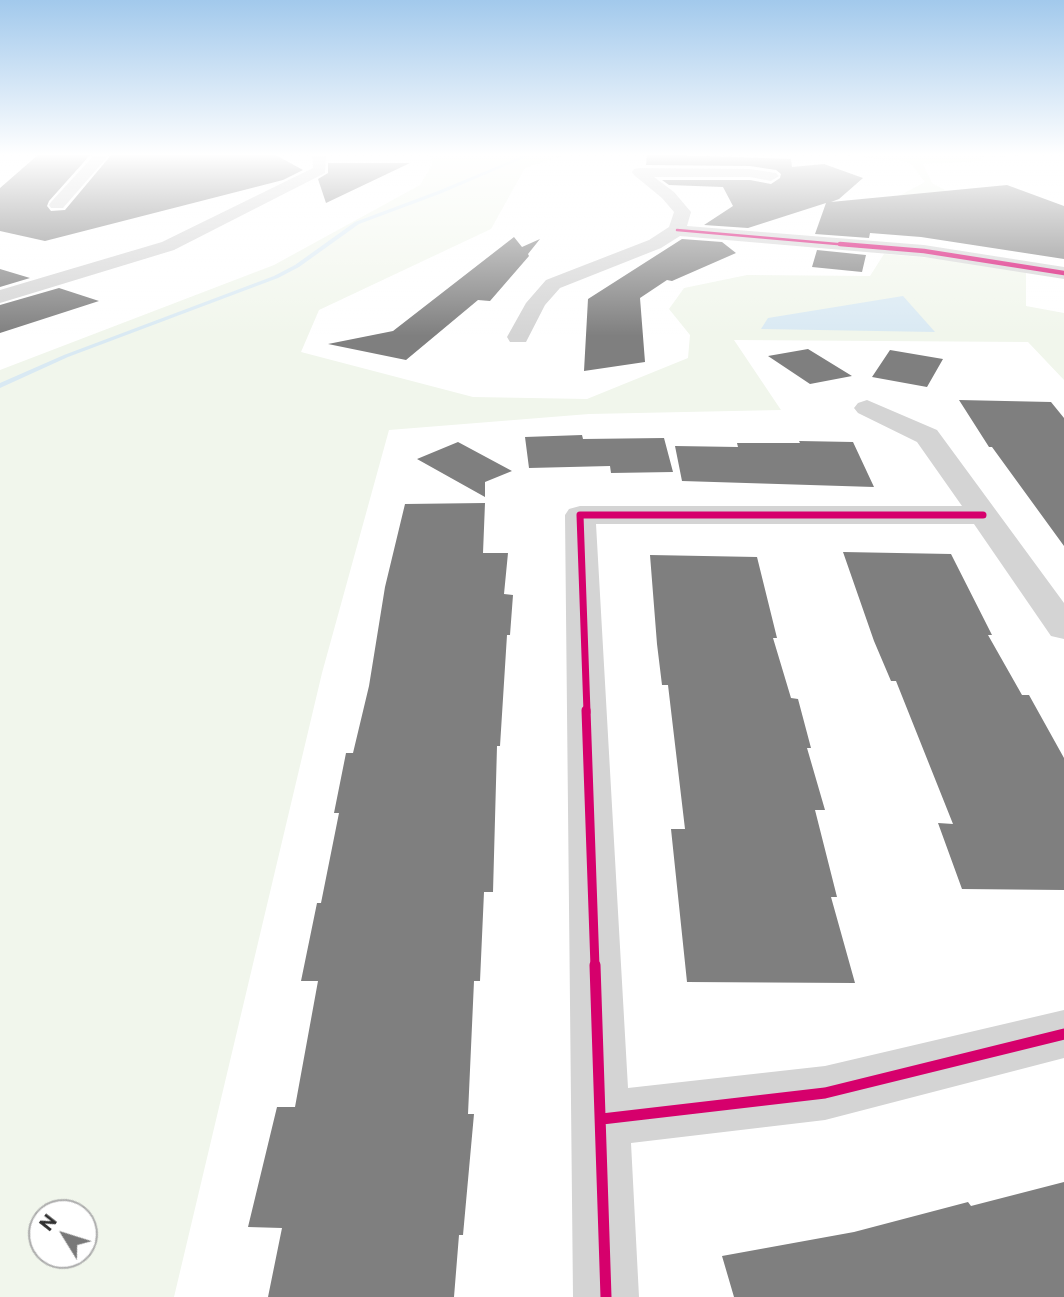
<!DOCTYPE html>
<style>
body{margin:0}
#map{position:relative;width:1064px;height:1297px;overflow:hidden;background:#fff;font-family:Commissioner,sans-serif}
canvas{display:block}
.north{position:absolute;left:28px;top:1199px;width:70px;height:70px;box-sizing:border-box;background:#fff;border:2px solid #acacac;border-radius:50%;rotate:308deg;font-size:19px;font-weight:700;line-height:28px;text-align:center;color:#303030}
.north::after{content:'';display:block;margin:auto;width:24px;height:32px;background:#787878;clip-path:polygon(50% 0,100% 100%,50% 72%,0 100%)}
</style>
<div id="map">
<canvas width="1064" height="1297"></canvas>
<div class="north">N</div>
</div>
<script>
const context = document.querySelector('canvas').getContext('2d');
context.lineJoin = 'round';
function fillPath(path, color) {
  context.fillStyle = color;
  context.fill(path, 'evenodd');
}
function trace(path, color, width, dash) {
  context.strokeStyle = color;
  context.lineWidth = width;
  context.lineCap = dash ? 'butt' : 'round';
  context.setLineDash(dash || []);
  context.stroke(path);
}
fillPath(new Path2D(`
 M 430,154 L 567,154 L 525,168 L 491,229 L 319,310 L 301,352 L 473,397 L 587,399 L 688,358 L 690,335 L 669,309 L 684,288 L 747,275 L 870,276 L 884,254 L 955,260 L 1026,272 L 1026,306 L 1064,313 L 1064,380 L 1028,342 L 734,340 L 781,410 L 589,414 L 389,430 L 322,673 L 174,1297 L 0,1297 L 0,370 L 274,265 L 420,185 L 432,165 ZM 42,1213 L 84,1213 L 84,1255 L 42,1255 Z
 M 832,154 L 1064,154 L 979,157 L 984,161 L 923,164 L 932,183 L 962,199 L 893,199 L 925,182 L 911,164 L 903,161 Z`), '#f1f6ec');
fillPath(new Path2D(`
 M 903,296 L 935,332 L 761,329 L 768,318 Z`), '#d9e9f3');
fillPath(new Path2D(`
 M 527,154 L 533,154 L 442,193 L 359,224 L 299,267 L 278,278 L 68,357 L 0,388 L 0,383 L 64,355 L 274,276 L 295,265 L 355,222 L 438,191 Z`), '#d9e9f3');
fillPath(new Path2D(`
 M 39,154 L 91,154 L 49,201 L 47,206 L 51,211 L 65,210 L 112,154 L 274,154 L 303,170 L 283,180 L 45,241 L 0,231 L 0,188 Z
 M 647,154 L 791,159 L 792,167 L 824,164 L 863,178 L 839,199 L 831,202 L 1007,185 L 1064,206 L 1064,259 L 921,237 L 870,233 L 869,238 L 815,234 L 826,203 L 748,228 L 704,225 L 733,206 L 723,187 L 669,185 L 662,180 L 750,180 L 771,184 L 780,178 L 781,174 L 776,170 L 750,166 L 646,165 Z
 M 328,163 L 410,163 L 326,203 L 318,179 L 328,173 Z
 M 514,237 L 522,247 L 540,239 L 528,254 L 529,256 L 490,301 L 478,300 L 406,360 L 328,344 L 393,331 Z
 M 682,239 L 722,242 L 736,253 L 672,281 L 667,280 L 640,298 L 645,362 L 584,371 L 588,299 Z
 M 817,250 L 866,255 L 862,272 L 812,267 Z
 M 0,269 L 30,278 L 0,287 Z
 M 59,288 L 99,301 L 0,333 L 0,305 Z
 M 808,349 L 852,376 L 810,384 L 768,356 Z
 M 890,350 L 943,359 L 927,387 L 872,377 Z
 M 959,400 L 1051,402 L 1064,418 L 1064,546 L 992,447 L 989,447 Z
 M 582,435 L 583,439 L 664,438 L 673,472 L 611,473 L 610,466 L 529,468 L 525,437 Z
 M 799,441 L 853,442 L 874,487 L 682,481 L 675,446 L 738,447 L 737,443 L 800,443 Z
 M 458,442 L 512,471 L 485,482 L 485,497 L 417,459 Z
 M 485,503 L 483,553 L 508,553 L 504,594 L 513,595 L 510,635 L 507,635 L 500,746 L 497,746 L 493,892 L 484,892 L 480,981 L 474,981 L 468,1114 L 474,1114 L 463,1235 L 459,1235 L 454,1297 L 268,1297 L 282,1228 L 248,1227 L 277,1107 L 295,1107 L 318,981 L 301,981 L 317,903 L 321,903 L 339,813 L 334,813 L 346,753 L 353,753 L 369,686 L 385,587 L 405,504 Z
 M 843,552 L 951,554 L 992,635 L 988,635 L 1022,695 L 1029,695 L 1064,758 L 1064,890 L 962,889 L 938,823 L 953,824 L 896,681 L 891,681 L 874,641 Z
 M 650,555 L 757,557 L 777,638 L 773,638 L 791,698 L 798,699 L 811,748 L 807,748 L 825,810 L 815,810 L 837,897 L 831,897 L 855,983 L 687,982 L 671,829 L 685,829 L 668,685 L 662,685 L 657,644 Z
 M 1064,1182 L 1064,1297 L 734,1297 L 722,1256 L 854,1232 L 968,1202 L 971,1206 Z`), '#7f7f7f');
fillPath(new Path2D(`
 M 95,154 L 110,154 L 63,208 L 51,208 L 49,205 L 51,202 Z
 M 312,154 L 326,154 L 325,173 L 174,250 L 0,303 L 0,290 L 162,242 L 313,168 Z
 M 639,168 L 750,169 L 776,173 L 779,176 L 771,181 L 750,177 L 654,177 L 674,192 L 691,212 L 687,226 L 924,245 L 1064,267 L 1064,279 L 924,257 L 680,236 L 661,248 L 560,288 L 545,305 L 526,342 L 510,342 L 507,337 L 526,303 L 546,280 L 649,240 L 669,227 L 674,212 L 662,198 L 634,175 L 632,172 L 634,169 Z
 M 867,400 L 937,430 L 1064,603 L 1064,639 L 1051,636 L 974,524 L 596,524 L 628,1088 L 825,1066 L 1064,1010 L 1064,1058 L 825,1120 L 631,1143 L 639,1297 L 573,1297 L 565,515 L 569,509 L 580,506 L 962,506 L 917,442 L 858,413 L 854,408 L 858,403 Z`), '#d4d4d4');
trace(new Path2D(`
 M 677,230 L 860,246`), '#d6006c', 2.5);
trace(new Path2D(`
 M 840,244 L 924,251 L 1064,273`), '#d6006c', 4.5);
trace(new Path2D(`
 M 587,712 L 580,515 L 983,515`), '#d6006c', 7);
trace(new Path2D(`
 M 586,710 L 595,967`), '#d6006c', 9);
trace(new Path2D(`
 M 595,965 L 606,1297
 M 602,1119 L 825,1093 L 1064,1034`), '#d6006c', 11);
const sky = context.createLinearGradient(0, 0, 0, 336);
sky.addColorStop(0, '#a2c9ec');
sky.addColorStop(0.46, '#fff');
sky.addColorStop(1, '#ffffff00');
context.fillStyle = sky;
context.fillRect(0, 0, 1064, 336);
</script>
